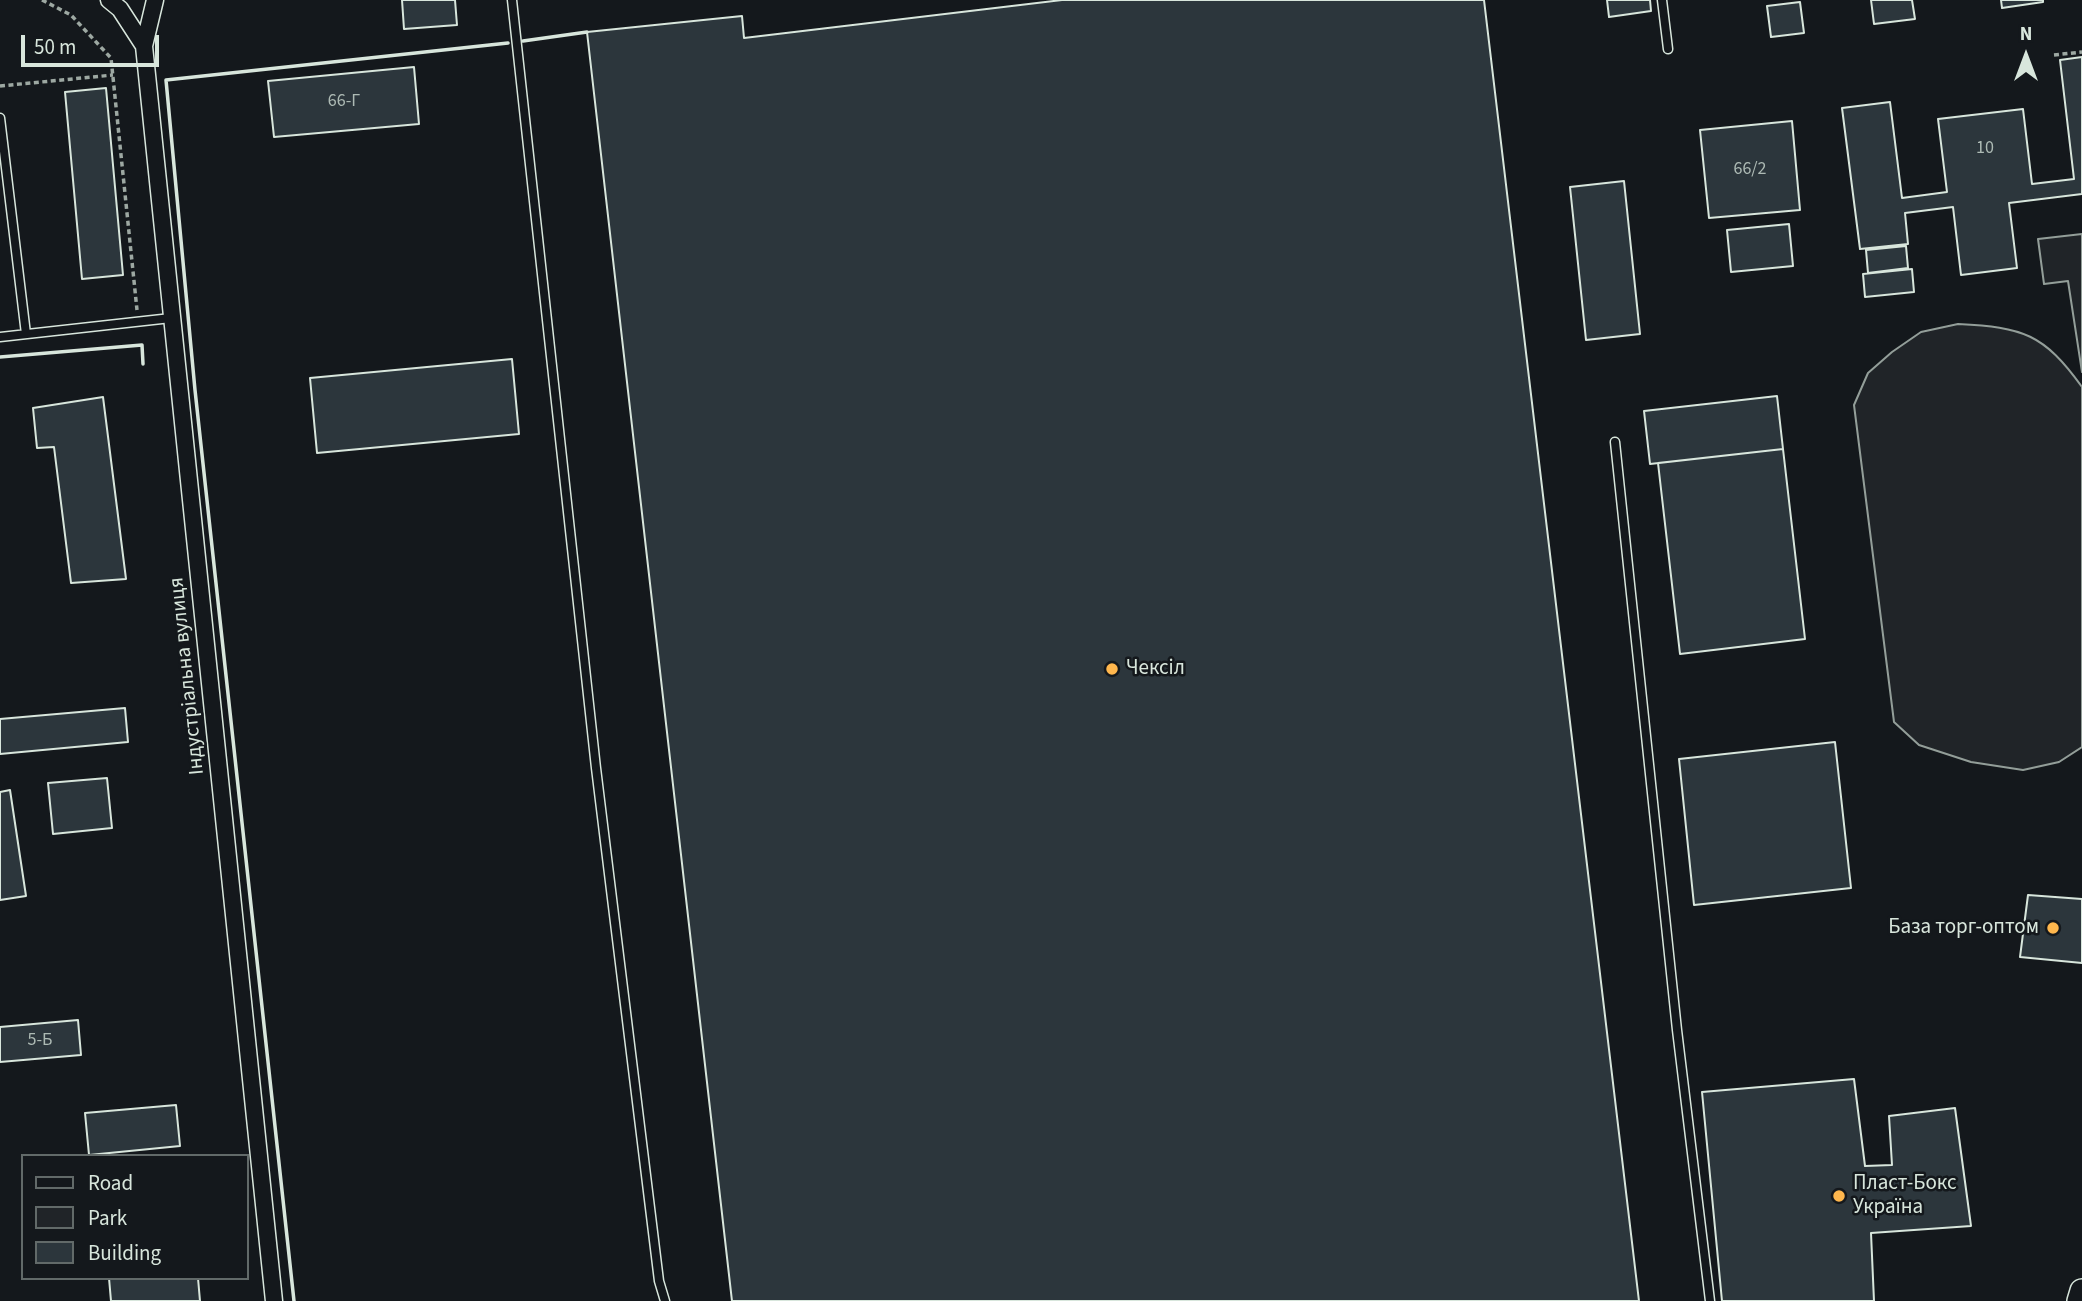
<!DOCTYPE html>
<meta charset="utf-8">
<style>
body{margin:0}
#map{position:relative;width:2082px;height:1301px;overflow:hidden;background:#14181c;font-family:"Source Sans 3",sans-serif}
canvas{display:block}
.legend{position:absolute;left:21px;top:1154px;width:228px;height:126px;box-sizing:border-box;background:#14181c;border:2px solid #626a69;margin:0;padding:9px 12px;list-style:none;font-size:21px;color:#d8e6dc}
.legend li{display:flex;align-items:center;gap:14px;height:35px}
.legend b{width:35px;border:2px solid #626a69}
.north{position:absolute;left:1991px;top:21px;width:70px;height:70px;-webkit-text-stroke:5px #14181c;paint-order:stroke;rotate:0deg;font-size:19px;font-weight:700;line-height:28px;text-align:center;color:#d8e6dc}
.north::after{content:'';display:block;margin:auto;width:24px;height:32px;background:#d8e6dc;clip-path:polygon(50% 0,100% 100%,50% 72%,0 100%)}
.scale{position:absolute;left:21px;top:35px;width:138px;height:32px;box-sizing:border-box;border:4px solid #d8e6dc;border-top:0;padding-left:9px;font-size:21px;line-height:24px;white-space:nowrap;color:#d8e6dc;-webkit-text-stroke:5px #14181c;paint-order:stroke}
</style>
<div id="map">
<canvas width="2082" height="1301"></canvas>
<ul class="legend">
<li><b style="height:9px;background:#14181c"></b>Road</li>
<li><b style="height:19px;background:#202428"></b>Park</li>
<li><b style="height:19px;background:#2c363c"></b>Building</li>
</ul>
<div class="north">N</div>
<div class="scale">50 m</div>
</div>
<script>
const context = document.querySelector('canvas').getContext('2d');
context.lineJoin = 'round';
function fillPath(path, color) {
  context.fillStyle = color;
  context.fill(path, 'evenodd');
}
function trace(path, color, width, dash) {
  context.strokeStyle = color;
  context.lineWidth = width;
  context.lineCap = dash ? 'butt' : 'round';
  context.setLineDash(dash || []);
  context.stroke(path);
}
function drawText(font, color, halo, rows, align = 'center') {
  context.font = font + ' "Source Sans 3",sans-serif';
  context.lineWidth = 5;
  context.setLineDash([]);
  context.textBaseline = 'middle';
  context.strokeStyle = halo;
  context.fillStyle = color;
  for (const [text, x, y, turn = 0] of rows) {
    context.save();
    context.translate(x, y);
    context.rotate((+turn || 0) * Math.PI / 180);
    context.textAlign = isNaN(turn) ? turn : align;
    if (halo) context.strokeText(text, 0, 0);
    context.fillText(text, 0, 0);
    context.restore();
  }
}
const green = new Path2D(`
 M 2082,234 L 2082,372 L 2068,281 L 2044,284 L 2038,239 Z
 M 1958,324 C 2023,327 2044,334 2082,387 L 2082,747 L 2059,762 L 2023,770 L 1971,762 L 1919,745 L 1894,722 L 1854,405 L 1868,373 L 1892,352 L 1921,332 Z`);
fillPath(green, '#202428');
trace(green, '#939e99', 2);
const building = new Path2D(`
 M 402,0 L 455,0 L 457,25 L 404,29 Z
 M 1062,0 L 1484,0 L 1639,1301 L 732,1301 L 587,32 L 742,16 L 744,38 Z
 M 1607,0 L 1650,0 L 1651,11 L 1609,17 Z
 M 1871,0 L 1912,0 L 1915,19 L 1874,24 Z
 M 2001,0 L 2043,0 L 2043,2 L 2002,8 Z
 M 1800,2 L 1804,33 L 1771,37 L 1767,6 Z
 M 2082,57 L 2082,194 L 2009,203 L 2017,268 L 1961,275 L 1953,207 L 1905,213 L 1908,244 L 1860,249 L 1842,108 L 1890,102 L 1902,198 L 1947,192 L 1938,119 L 2023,109 L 2032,184 L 2074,179 L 2060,60 Z
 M 414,67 L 419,124 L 274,137 L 268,81 Z
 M 106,88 L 123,275 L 82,279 L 65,92 Z
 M 1792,121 L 1800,210 L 1709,218 L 1700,130 Z
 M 1624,181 L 1640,334 L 1586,340 L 1570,187 Z
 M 1789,224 L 1793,266 L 1731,272 L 1727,230 Z
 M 1906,246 L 1908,268 L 1868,273 L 1866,250 Z
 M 1912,269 L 1914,292 L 1865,297 L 1863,274 Z
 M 512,359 L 519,434 L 317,453 L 310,378 Z
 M 1777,396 L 1783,449 L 1650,464 L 1644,411 Z
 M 103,397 L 126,579 L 71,583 L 54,447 L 37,448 L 33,408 Z
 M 1783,449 L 1805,639 L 1680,654 L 1658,463 Z
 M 125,708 L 128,742 L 0,754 L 0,719 Z
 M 1835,742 L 1851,888 L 1694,905 L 1679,759 Z
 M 107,778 L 112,828 L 53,834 L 48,783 Z
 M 10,790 L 26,896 L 0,900 L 0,792 Z
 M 2028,895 L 2082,899 L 2082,963 L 2020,957 Z
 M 78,1020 L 81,1055 L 0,1062 L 0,1027 Z
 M 1854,1079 L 1865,1166 L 1892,1165 L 1889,1116 L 1955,1108 L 1971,1226 L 1871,1233 L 1874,1301 L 1722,1301 L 1702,1092 Z
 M 176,1105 L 180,1146 L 89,1155 L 85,1113 Z
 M 109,1278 L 198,1278 L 200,1301 L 111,1301 Z`);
fillPath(building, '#2c363c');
trace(building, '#d8e6dc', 2);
const lane = new Path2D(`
 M 512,0 L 596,768 L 659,1281 L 665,1301
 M 1662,0 L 1668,49
 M 0,118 L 26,334
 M 0,337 L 171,318
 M 1615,442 L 1677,1030 L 1710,1301`);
const street = new Path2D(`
 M 109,0 L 120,9 L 144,46
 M 155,0 L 144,46 L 274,1301`);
const secondary = new Path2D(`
 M 2079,1301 L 2082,1291`);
trace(lane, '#d8e6dc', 11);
trace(street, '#d8e6dc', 19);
trace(secondary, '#d8e6dc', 26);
trace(new Path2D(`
 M 42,0 L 71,15 L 111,58 L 137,310
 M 2054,55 L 2082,52
 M 0,86 L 113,75`), '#9da8a2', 3.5, [5, 3.5]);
trace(lane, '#14181c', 8);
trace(street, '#14181c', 16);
trace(secondary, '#14181c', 23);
trace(new Path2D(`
 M 523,41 L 587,32
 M 0,357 L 142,345 L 143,364
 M 294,1301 L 195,390 L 166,80 L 508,43`), '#d8e6dc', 3.5);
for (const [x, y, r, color] of [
 [1112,669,7,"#ffb74d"],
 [2053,928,7,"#ffb74d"],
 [1839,1196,7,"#ffb74d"]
]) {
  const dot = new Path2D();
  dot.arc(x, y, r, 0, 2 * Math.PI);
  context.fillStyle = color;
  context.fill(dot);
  trace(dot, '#14181c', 2.5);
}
drawText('18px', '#adbab4', null, [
 ["66-Г",344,102],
 ["10",1985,149],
 ["66/2",1750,170],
 ["5-Б",40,1041]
]);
drawText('21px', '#d8e6dc', '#14181c', [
 ["Чексіл",1126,669],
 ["База торг-оптом",2039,928,"right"],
 ["Пласт-Бокс",1853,1184],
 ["Україна",1853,1208]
], 'left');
drawText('21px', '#d8e6dc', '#14181c', [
 ["Індустріальна вулиця",188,676,-96]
]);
</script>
